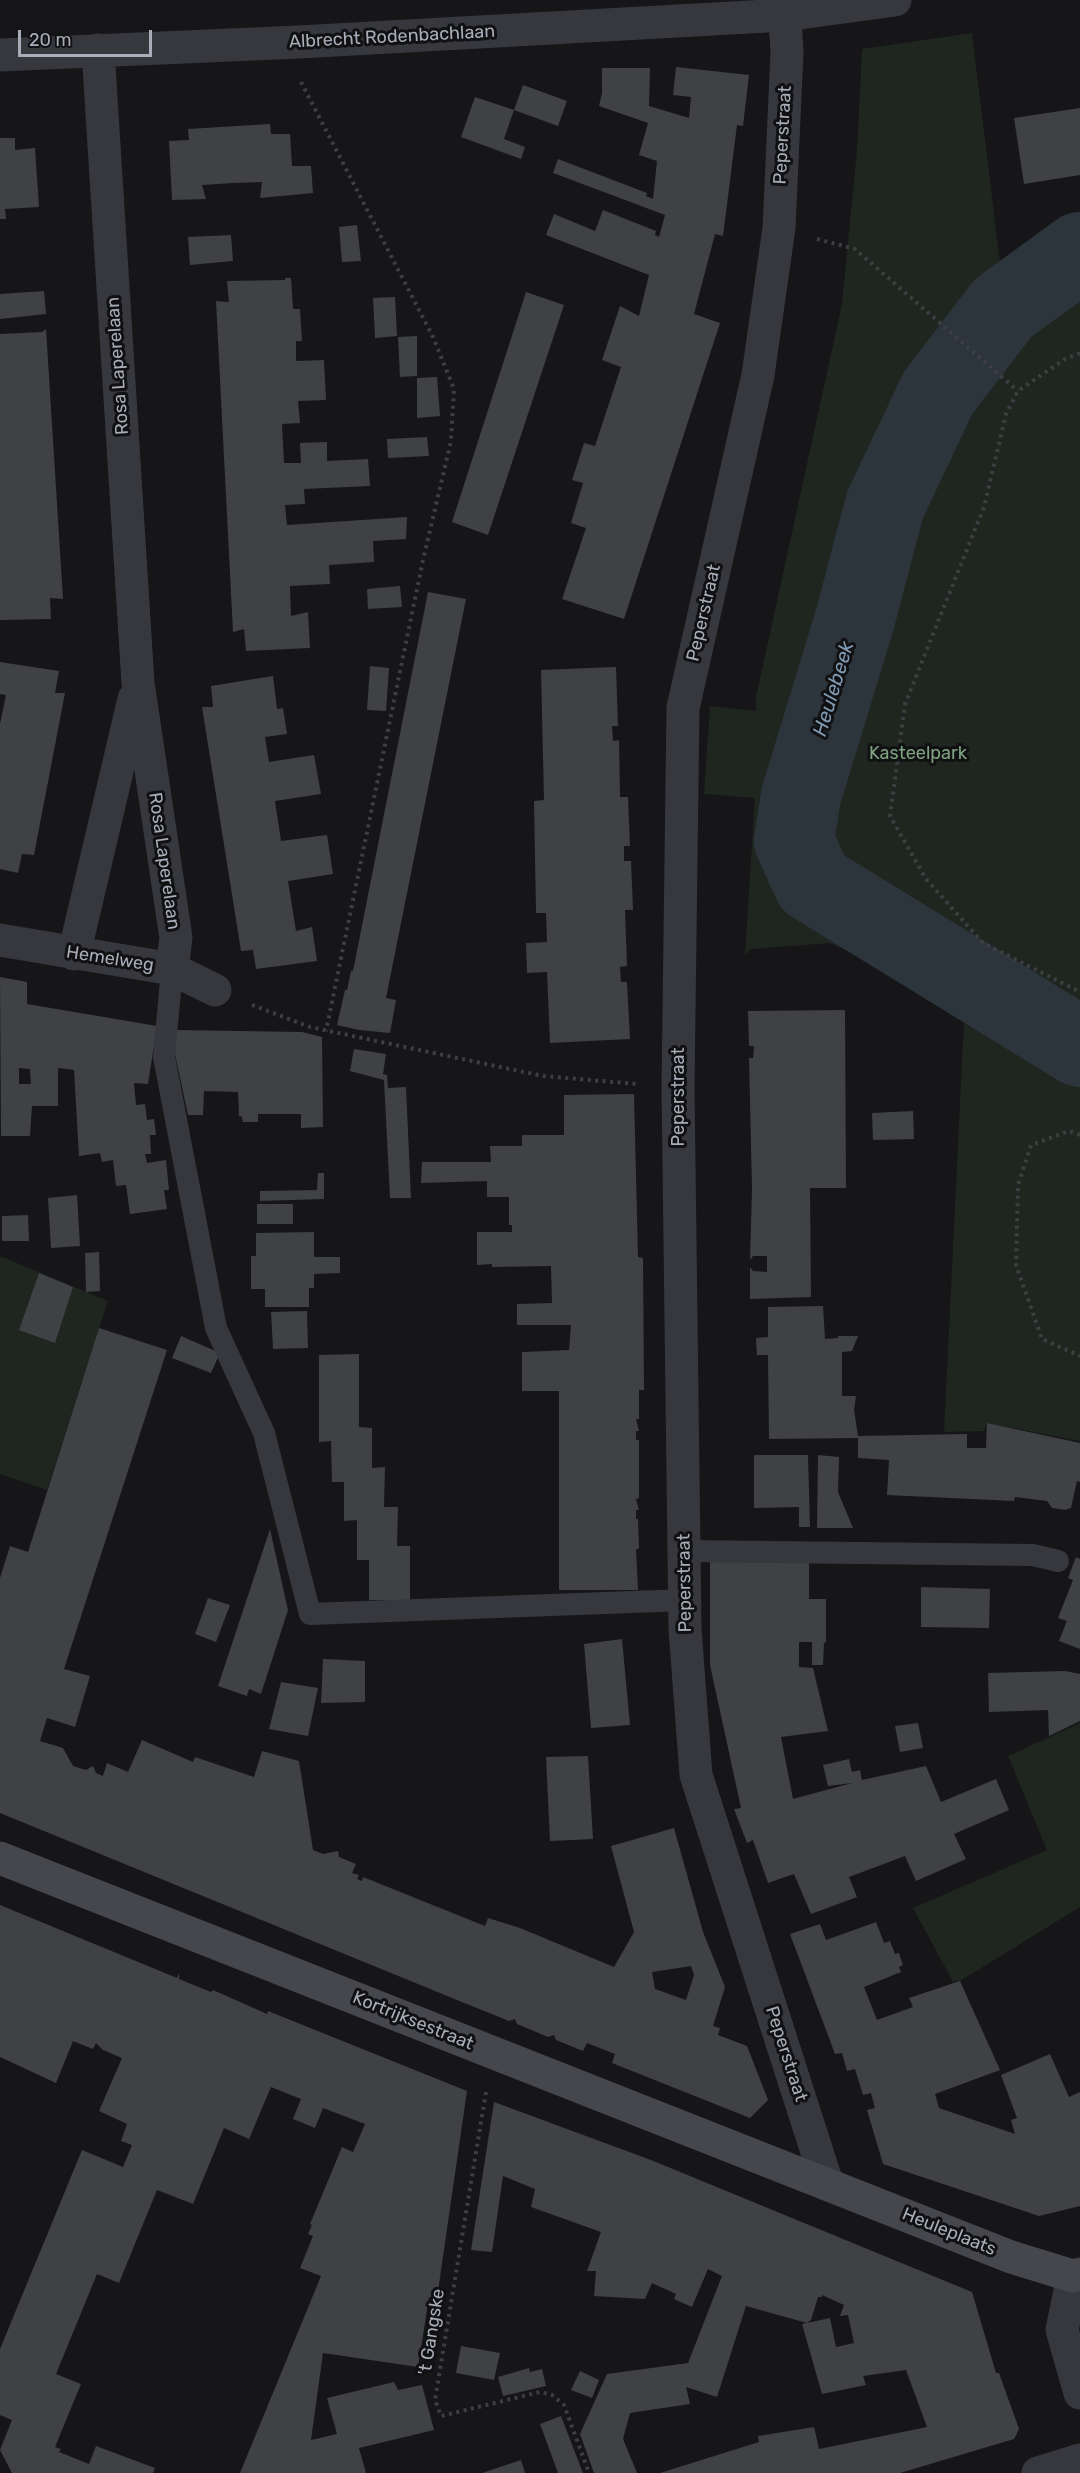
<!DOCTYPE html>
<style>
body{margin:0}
#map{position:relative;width:1080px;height:2473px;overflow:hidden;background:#161618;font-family:Rubik,sans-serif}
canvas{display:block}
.scale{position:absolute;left:18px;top:30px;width:134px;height:27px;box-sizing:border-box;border:3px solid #a8adb8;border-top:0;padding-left:8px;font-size:18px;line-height:21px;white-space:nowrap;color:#a8adb8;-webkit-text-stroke:4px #111113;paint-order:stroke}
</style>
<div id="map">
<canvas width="1080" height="2473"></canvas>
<div class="scale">20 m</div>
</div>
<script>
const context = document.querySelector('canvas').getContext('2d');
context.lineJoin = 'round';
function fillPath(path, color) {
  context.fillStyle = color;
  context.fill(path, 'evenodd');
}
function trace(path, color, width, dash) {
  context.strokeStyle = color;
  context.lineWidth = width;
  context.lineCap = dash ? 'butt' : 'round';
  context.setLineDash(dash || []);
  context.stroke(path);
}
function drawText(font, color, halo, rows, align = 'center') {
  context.font = font + ' Rubik,sans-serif';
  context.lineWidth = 6;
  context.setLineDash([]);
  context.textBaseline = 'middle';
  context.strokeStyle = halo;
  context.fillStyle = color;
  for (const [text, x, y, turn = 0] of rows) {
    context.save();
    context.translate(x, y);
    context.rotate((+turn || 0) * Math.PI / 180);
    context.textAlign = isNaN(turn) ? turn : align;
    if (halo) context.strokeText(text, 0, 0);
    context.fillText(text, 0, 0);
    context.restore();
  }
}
fillPath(new Path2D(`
 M 972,33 L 1000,263 L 1051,230 L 1080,220 L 1080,1441 L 987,1423 L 984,1431 L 944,1432 L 964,1021 L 879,965 L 830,943 L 751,949 L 745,955 L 755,798 L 704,794 L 710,706 L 756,711 L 756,697 L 842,304 L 857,150 L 862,49 Z
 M 0,1256 L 108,1301 L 47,1490 L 0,1474 Z
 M 1080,1723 L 1080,1907 L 960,1981 L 953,1982 L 913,1908 L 1047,1850 L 1008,1756 Z`), '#1e261f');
trace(new Path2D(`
 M 1080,252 L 1003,308 L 938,393 L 885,505 L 855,619 L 801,796 L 794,841 L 813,883 L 1080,1047`), '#2c353c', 80);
fillPath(new Path2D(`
 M 676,67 L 749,75 L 743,126 L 737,125 L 723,236 L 715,234 L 694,314 L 720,323 L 624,619 L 562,599 L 586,528 L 571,523 L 583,483 L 572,480 L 584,443 L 595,446 L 621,367 L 602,360 L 620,306 L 639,316 L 649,275 L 546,235 L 554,214 L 595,231 L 603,210 L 656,231 L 655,235 L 659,237 L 665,215 L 553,173 L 558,159 L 647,193 L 646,196 L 653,199 L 657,161 L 639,155 L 648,123 L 599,106 L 602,93 L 602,68 L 650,68 L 649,106 L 689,118 L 691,97 L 673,95 Z
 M 523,85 L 567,101 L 558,126 L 514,110 Z
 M 475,97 L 514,110 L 504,139 L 525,147 L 521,159 L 461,137 Z
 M 1080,108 L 1080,175 L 1024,184 L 1014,118 Z
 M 270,124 L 271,134 L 290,134 L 292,166 L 311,166 L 313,193 L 260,198 L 262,182 L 233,183 L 202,185 L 206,199 L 172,200 L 169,141 L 189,140 L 188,129 Z
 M 0,138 L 15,138 L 15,150 L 35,148 L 39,207 L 5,209 L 6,219 L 0,219 Z
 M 357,225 L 361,261 L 342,262 L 339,227 Z
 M 231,235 L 233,261 L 190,265 L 188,237 Z
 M 285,278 L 291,278 L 293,309 L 300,309 L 302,341 L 296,341 L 296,361 L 324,360 L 326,400 L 298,401 L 300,423 L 282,424 L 284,463 L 301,463 L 300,443 L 327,442 L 327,461 L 368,459 L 370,486 L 304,489 L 305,504 L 285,505 L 287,525 L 407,517 L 406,539 L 373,541 L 374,562 L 329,565 L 330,584 L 290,586 L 291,616 L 308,612 L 310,648 L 246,651 L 244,629 L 233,632 L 216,301 L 229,302 L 227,281 L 285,280 Z
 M 44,291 L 46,314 L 0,319 L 0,294 Z
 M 526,292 L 564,305 L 488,535 L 452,522 Z
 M 395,297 L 397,336 L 375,338 L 373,298 Z
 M 46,329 L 63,599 L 50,598 L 51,619 L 0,620 L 0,334 L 42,332 Z
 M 417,336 L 417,376 L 400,377 L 398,337 Z
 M 437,377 L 440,416 L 417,418 L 417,378 Z
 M 427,437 L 429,456 L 388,458 L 387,439 Z
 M 400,586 L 402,607 L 368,609 L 367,589 Z
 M 428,592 L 466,599 L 386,998 L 396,1000 L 390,1033 L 359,1030 L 337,1025 L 345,990 L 347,990 L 351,971 L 353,971 Z
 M 0,662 L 59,671 L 55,693 L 65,693 L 34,855 L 22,854 L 18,873 L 0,869 L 0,724 L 6,695 L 0,694 Z
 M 370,666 L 389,668 L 386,711 L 367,710 Z
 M 616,667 L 618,726 L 612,726 L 613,741 L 619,740 L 620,797 L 628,797 L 630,846 L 624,846 L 624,861 L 631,861 L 633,910 L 625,910 L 627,966 L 620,967 L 621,982 L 627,982 L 630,1039 L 550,1043 L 547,972 L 527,973 L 526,943 L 547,942 L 546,913 L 536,913 L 534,801 L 544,800 L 541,670 Z
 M 273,676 L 277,709 L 283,708 L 287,734 L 265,737 L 269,762 L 314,755 L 321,794 L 275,801 L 281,841 L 327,835 L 333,874 L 288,881 L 296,931 L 312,927 L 317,961 L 256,969 L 253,950 L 241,951 L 202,707 L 213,707 L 211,686 Z
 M 0,977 L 27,982 L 27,1004 L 157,1026 L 148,1084 L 134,1083 L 136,1105 L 145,1104 L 147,1120 L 154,1119 L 156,1135 L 150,1135 L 151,1154 L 145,1154 L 147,1163 L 166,1160 L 169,1190 L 164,1190 L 167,1209 L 130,1214 L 126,1185 L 116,1186 L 113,1160 L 102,1162 L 100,1153 L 79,1156 L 74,1070 L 58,1068 L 58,1106 L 32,1106 L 30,1136 L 1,1136 ZM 19,1068 L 30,1069 L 31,1084 L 19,1084 Z
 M 845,1010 L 846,1188 L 810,1188 L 811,1297 L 750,1299 L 750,1267 L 753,1271 L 767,1272 L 767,1256 L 753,1256 L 750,1260 L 752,1189 L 749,1058 L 753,1058 L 754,1046 L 749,1046 L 748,1011 Z
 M 176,1030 L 302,1032 L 322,1037 L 323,1127 L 301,1128 L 301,1114 L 258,1114 L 258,1122 L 243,1122 L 242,1117 L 239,1116 L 238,1092 L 204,1091 L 203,1115 L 188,1115 L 175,1054 Z
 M 354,1049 L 386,1054 L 383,1074 L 387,1075 L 388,1088 L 406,1087 L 411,1198 L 390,1198 L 384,1080 L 350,1071 Z
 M 634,1094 L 638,1257 L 643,1258 L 644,1390 L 639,1390 L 639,1419 L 636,1419 L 639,1431 L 636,1431 L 636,1440 L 639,1440 L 639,1498 L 636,1499 L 639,1510 L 636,1510 L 636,1519 L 638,1519 L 639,1548 L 636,1550 L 638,1590 L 559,1590 L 559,1391 L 522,1391 L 522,1352 L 569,1350 L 571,1325 L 517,1325 L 517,1304 L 552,1303 L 551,1266 L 492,1267 L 492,1264 L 477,1265 L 477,1232 L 512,1232 L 512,1225 L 509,1225 L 509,1197 L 487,1197 L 487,1181 L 421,1183 L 422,1162 L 491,1162 L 490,1146 L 522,1146 L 522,1135 L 564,1135 L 564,1095 Z
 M 913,1111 L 914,1139 L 873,1140 L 872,1113 Z
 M 318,1173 L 324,1173 L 324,1199 L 260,1201 L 260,1191 L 317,1190 Z
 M 77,1195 L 80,1246 L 51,1248 L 48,1198 Z
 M 257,1204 L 293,1204 L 293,1224 L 257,1224 Z
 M 28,1215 L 29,1241 L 2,1241 L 2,1216 Z
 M 314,1232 L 314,1257 L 340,1257 L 340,1273 L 314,1274 L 314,1288 L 309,1288 L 309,1307 L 265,1307 L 265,1289 L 251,1289 L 251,1256 L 256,1256 L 256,1233 Z
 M 99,1252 L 100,1291 L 86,1292 L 85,1253 Z
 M 39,1273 L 73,1287 L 55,1343 L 19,1330 Z
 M 823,1306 L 825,1339 L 838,1338 L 838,1336 L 858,1336 L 852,1351 L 842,1352 L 842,1396 L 856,1396 L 854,1410 L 858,1436 L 967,1434 L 967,1448 L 986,1448 L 987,1423 L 1080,1443 L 1080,1482 L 1077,1481 L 1071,1508 L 1065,1510 L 1052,1508 L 1047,1501 L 1015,1497 L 1014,1501 L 887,1495 L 889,1460 L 858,1458 L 858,1438 L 769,1439 L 768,1355 L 757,1355 L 756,1338 L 768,1337 L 768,1307 Z
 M 307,1311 L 308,1348 L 273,1349 L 271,1312 Z
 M 99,1328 L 167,1350 L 64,1669 L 90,1676 L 75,1727 L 47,1718 L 40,1741 L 63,1748 L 73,1766 L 86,1770 L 93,1766 L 96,1773 L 103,1776 L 107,1763 L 128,1772 L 142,1740 L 193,1762 L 195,1757 L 254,1777 L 262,1751 L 299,1761 L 313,1850 L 323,1854 L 338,1851 L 339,1857 L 356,1864 L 352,1873 L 359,1875 L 357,1879 L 362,1881 L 363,1877 L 485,1926 L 488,1918 L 520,1928 L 614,1967 L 634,1932 L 611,1846 L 674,1828 L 703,1932 L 725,1987 L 713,2026 L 720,2028 L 718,2035 L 747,2046 L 768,2100 L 750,2118 L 612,2063 L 615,2054 L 587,2043 L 583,2051 L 556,2040 L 554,2035 L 548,2037 L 517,2024 L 515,2019 L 509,2021 L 457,2000 L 0,1813 L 0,1578 L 10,1546 L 28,1552 ZM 691,1966 L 694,1975 L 686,2000 L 655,1989 L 652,1972 Z
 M 181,1336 L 220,1353 L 211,1373 L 172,1358 Z
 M 359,1354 L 359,1427 L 372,1428 L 372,1468 L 385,1467 L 384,1507 L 398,1507 L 397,1546 L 410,1546 L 410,1600 L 369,1600 L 369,1560 L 357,1560 L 357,1520 L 344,1521 L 344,1482 L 332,1482 L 331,1441 L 319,1442 L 319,1355 Z
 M 754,1455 L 808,1455 L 810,1527 L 799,1527 L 799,1507 L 754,1508 Z
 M 818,1455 L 839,1457 L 838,1492 L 853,1528 L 817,1528 Z
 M 270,1529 L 288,1610 L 261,1694 L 249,1689 L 247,1696 L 218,1686 Z
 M 1076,1557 L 1080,1559 L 1080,1649 L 1059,1641 L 1067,1621 L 1058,1618 L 1073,1580 L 1068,1578 Z
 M 809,1561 L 809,1599 L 826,1599 L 826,1643 L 824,1642 L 823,1665 L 812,1665 L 812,1642 L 799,1642 L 799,1667 L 813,1668 L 828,1731 L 781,1737 L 793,1799 L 852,1783 L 828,1786 L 823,1765 L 849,1759 L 852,1772 L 860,1770 L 862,1780 L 926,1766 L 941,1802 L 996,1779 L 1009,1810 L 954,1834 L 966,1859 L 916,1881 L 905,1856 L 849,1877 L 857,1897 L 811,1914 L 794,1874 L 768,1883 L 753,1840 L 747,1843 L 734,1809 L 741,1808 L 710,1665 L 710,1562 Z
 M 921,1587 L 990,1589 L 989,1628 L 921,1627 Z
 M 208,1598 L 230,1605 L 216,1642 L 195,1634 Z
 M 622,1639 L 630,1725 L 591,1728 L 584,1644 Z
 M 323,1659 L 365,1661 L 365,1702 L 321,1703 Z
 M 1065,1671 L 1080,1674 L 1080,1721 L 1049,1736 L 1048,1710 L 989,1712 L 988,1673 Z
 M 281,1682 L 318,1688 L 308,1736 L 269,1729 Z
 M 918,1723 L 923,1748 L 900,1752 L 895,1726 Z
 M 588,1756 L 593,1839 L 550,1841 L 546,1757 Z
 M 0,1905 L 177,1978 L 179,1973 L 179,1979 L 211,1992 L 213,1990 L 267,2014 L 268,2011 L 467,2091 L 437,2298 L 429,2297 L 418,2367 L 323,2353 L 311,2440 L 337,2434 L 327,2398 L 394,2382 L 398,2390 L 422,2385 L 434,2430 L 359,2448 L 366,2473 L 240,2473 L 321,2276 L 300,2268 L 313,2236 L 308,2234 L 312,2225 L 310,2224 L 342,2147 L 353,2152 L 365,2124 L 323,2108 L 315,2128 L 293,2119 L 301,2099 L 271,2087 L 249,2139 L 224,2128 L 193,2204 L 157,2190 L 119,2283 L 97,2274 L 56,2374 L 81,2384 L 55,2447 L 61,2449 L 59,2452 L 89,2464 L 96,2446 L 155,2468 L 153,2473 L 12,2473 L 0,2450 L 12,2420 L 0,2415 L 0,2349 L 82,2150 L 123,2167 L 132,2145 L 121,2141 L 127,2124 L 99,2111 L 122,2058 L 103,2050 L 96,2043 L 93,2049 L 73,2041 L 56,2083 L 0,2057 Z
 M 876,1922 L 884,1943 L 890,1941 L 895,1954 L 899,1953 L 903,1965 L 899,1967 L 901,1972 L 864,1987 L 877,2020 L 913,2007 L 909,1998 L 960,1981 L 1000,2070 L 935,2094 L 939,2108 L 1015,2134 L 1011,2120 L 1017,2118 L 1001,2075 L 1050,2054 L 1069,2097 L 1080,2092 L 1080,2206 L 1039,2216 L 883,2164 L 867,2110 L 875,2108 L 871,2093 L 863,2095 L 855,2069 L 847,2071 L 842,2053 L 835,2054 L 790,1934 L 820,1924 L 826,1940 Z
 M 494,2102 L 651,2160 L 972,2292 L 996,2373 L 999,2373 L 1019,2429 L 1014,2439 L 900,2473 L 660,2473 L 759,2442 L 758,2436 L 814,2427 L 819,2449 L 927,2427 L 906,2370 L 863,2376 L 866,2385 L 822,2394 L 802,2324 L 830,2318 L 836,2347 L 854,2343 L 848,2315 L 840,2316 L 844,2305 L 822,2295 L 822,2297 L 818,2297 L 811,2320 L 807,2323 L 746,2306 L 717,2397 L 686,2387 L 690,2404 L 630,2413 L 623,2439 L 637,2473 L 594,2473 L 580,2434 L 607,2374 L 688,2363 L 722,2276 L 708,2269 L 692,2307 L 674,2299 L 676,2294 L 652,2283 L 645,2299 L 594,2296 L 596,2271 L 587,2271 L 601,2232 L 531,2207 L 535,2189 L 503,2176 L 492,2252 L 471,2250 Z
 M 461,2346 L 500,2353 L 494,2380 L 456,2373 Z
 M 529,2368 L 530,2372 L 542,2369 L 546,2386 L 503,2396 L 498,2377 Z
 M 580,2371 L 599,2380 L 592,2398 L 571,2390 Z
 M 561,2416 L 583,2473 L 558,2473 L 540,2424 Z
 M 521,2460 L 525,2473 L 482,2473 Z`), '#404145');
trace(new Path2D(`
 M 301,82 L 433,337 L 454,389 L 451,441 L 423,560 L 326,1031
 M 817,239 L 855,249 L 1018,391
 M 1080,353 L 1065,359 L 1018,391 L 1006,414 L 984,507 L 905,704 L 890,816 L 926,879 L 983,943 L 1080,992
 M 252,1005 L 310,1027 L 543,1076 L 637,1084
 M 1080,1135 L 1069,1131 L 1031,1145 L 1018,1185 L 1016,1265 L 1042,1339 L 1080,1356
 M 486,2092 L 435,2400 L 441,2416 L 540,2392 L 552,2395 L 564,2405 L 589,2473`), '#3d3f44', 4, [3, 4.5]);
trace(new Path2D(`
 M 172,969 L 164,1057 L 216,1328 L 264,1433 L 310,1614 L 685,1600
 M 684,1551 L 1033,1555 L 1058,1561`), '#37383d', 22);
trace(new Path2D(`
 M 784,0 L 787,53 L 779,228 L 758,375 L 683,708 L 678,1087 L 685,1629 L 696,1775 L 827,2183
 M 98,50 L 138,683 L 176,938 L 172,969
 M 0,55 L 299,42 L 785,15 L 895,0
 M 0,940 L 172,969 L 215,990
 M 74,954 L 134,699
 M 1073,2276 L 1062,2330 L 1080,2393
 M 1038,2473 L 1080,2460`), '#37383d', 33);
trace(new Path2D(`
 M 0,1858 L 1011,2257 L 1073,2276 L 1080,2274`), '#45474d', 33);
drawText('18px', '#a8adb8', '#111113', [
 ["Albrecht Rodenbachlaan",392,37,-3],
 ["Peperstraat",783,135,-87],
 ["Rosa Laperelaan",118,366,-94],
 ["Peperstraat",704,613,-77],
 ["Rosa Laperelaan",164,861,82],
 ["Hemelweg",110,959,9],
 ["Peperstraat",679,1097,-90],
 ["Peperstraat",685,1583,-91],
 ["Kortrijksestraat",413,2021,22],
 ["Peperstraat",786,2054,72],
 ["Heuleplaats",949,2232,22],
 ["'t Gangske",432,2332,-81]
]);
drawText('18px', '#7fa381', '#111113', [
 ["Kasteelpark",918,754]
]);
drawText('italic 20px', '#7f9bb3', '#111113', [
 ["Heulebeek",834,689,-73]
]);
</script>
